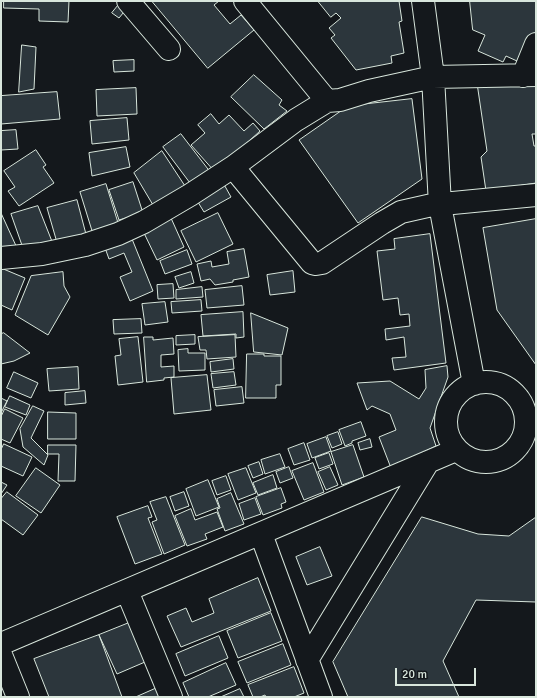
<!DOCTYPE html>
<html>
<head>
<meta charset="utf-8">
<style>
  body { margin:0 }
  #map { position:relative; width:537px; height:698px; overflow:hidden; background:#14181c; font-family:Signika,sans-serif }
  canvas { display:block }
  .frame { position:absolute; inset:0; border:2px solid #d8e6dc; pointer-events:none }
  .scale { position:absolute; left:395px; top:668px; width:81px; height:18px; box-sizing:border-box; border:2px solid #d8e6dc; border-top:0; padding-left:5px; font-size:12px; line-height:14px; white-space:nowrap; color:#d8e6dc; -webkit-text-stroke:3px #14181c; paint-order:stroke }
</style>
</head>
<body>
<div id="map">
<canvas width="537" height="698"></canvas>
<div class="frame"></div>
<div class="scale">20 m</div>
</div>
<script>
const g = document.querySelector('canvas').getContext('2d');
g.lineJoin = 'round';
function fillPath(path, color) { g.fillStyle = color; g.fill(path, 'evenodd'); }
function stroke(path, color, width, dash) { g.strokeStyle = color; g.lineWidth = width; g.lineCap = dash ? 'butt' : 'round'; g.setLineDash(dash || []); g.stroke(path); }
const building = new Path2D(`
  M4,1H69L68,22L39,21V9L4,8Z
  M152,1H219L214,5L230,24L241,15L254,30L208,68Z
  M318,1H399L402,21L399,22L404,53L391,56L392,63L356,70L331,38L335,35L329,28L341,18L336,13L331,17Z
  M470,1H536V31L524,57L520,55L517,61L506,56L503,62L478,51L485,35L473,30Z
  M121,2L128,7L119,18L112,13Z
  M22,45L36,47L34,89L19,92Z
  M134,60V71L114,72L113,61Z
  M254,75L282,100L279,105L287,111L264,129L231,97Z
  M521,77L522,87L536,85V134H532L534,146H536V183L486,191L481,157L487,151L477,83Z
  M136,88L137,114L97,116L96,90Z
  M57,92L60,119L1,124V96Z
  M412,99L422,179L358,223L299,140L348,106Z
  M211,114L219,124L229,115L244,131L253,123L260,131L215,172L191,145L205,133L198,125Z
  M127,118L129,140L92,144L90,121Z
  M16,130L18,149L1,150V131Z
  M181,134L211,173L193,187L163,147Z
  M126,147L130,167L92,176L89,153Z
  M36,150L46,165L43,167L54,183L19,206L8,191L15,187L4,171Z
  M162,151L185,186L153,205L134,173Z
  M221,179L231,197L204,212L193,194Z
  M133,182L143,213L119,220L109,190Z
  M106,184L119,226L93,234L80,192Z
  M77,200L87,238L58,246L47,208Z
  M38,206L55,249L24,251L11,214Z
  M1,213L17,248L1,252Z
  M218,213L233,244L196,262L181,231Z
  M171,218L184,247L157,260L143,231Z
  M536,219V365L497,310L483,228Z
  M130,234L153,291L130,301L120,277L132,272L124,253L109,259L104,245Z
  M430,234L446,363L394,370L392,358L406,357L404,337L386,340L385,329L410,326L409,314L400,315L398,298L383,300L377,251L395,249L394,239Z
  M244,249L249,277L233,280V282L215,285L210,279L201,281L197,264L211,261L212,267L229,264L227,252Z
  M187,250L192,264L165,274L160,261Z
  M1,268L25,278L12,310L1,305Z
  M293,271L295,292L270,295L267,275Z
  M63,272L64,286L70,297L48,335L15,315L31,276Z
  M191,272L194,283L179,288L175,277Z
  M173,284L174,298L158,299L157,285Z
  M242,286L244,305L207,308L205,290Z
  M202,287L203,297L176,299V290Z
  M201,300L202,311L172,313L171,302Z
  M165,302L168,322L145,325L142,304Z
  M243,312L244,337L236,338V334L203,336L201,315Z
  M251,313L288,328L282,355L254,352Z
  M141,319L142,333L114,334L113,320Z
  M4,333L30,353L14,361L1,364V334Z
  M195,335V344L176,345V336Z
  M235,335L236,357L207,359L206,350H200L198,337Z
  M138,337L143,382L118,385L115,356L121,355L119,339Z
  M144,337H153V340L173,338L174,354L161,355V367L174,366V377L164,378V380L147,382Z
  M188,349V353H205V370L179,371L178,350Z
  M247,354H264V356H281V385H276V398H246Z
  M233,359L234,369L211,372L210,362Z
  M447,366L448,377L430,428L436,446L391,468L379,437L396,430L390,414L372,406L367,410L357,383L390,381L419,399L426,388L425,370Z
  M78,367L79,389L49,391L47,369Z
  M14,372L38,383L31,398L7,388Z
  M234,372L236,385L213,388L211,374Z
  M207,375L211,410L174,414L171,378Z
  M242,387L244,403L216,406L214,390Z
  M85,391L86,403L65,405V393Z
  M10,396L30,405L26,415L5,407Z
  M1,398L7,401L1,413Z
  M33,406L44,411L31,438L48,455L44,465L23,447L20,429Z
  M5,409L23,418L10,443L1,439V417Z
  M48,412L76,413V439H48Z
  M361,422L366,436L352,441V443L345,446L339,430Z
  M338,432L342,444L332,448L327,436Z
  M326,437L331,451L312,458L307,444Z
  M370,439L372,447L360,450L358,443Z
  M304,443L310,460L294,465L288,449Z
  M4,444L32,457L23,476L1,466V450Z
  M48,445H76L75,481H58L59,454H48Z
  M353,445L364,477L342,485L331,452Z
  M329,453L333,464L319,469L315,458Z
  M280,454L285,467L265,474L261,460Z
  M259,462L263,474L253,478L248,466Z
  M313,463L324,492L304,500L292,471Z
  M289,467L293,478L280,483L276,472Z
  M330,467L338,485L326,490L318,472Z
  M36,468L60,485L41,513L16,496Z
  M246,468L256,493L238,500L228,474Z
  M273,475L277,488L258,495L253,483Z
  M226,476L231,490L217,495L212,481Z
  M208,480L219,507L196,516L186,489Z
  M1,482L7,485L1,494Z
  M281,488L286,502L281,504L282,508L263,515L256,497Z
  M7,492L38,515L23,535L1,519V499Z
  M184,492L189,506L175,511L170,497Z
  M231,493L244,524L225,531L217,509L220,508L217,499Z
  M166,497L185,545L164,554L152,522L157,520L150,502Z
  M255,498L261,514L244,520L239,504Z
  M148,506L152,517L148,518L162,554L135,564L117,517Z
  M191,509L195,520L217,512L223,527L205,534L207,539L187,546L175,516Z
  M422,517L478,534L509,536L536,517V602L476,600L443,661L459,697H348L333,662Z
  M320,547L332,576L307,585L296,557Z
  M258,578L271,611L181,647L167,616L186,608L192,622L214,613L209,599Z
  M271,613L282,641L238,658L227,631Z
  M129,623L145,662L117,674L99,635Z
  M99,635L122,697H49L34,659Z
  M219,636L228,658L185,676L176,654Z
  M283,644L291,665L247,683L238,662Z
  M226,663L236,685L208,697H189L183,683Z
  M294,667L304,693L294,697H266L265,695L260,697H253L248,685Z
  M157,688L160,697H136Z
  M240,689L244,697H221Z`);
const street = new Path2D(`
  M128,1L169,49
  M245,1L327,101
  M423,1L433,77L440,205L474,384
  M523,76L536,44
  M233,167L312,263L316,264L322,263L382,223L401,212L432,205L536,195
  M1,258L42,254L85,245L118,234L144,222L190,195L233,167L296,120L327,101L340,100L369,91L433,77L536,75
  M446 422a40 40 0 1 1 80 0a40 40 0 1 1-80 0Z
  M261,534L321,697
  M127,591L171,697
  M1,644L456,450
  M1,655L18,697
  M307,660L428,462`);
fillPath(building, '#2c363c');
stroke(building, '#d8e6dc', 1);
stroke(street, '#d8e6dc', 24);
stroke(street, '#14181c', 22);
</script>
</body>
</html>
